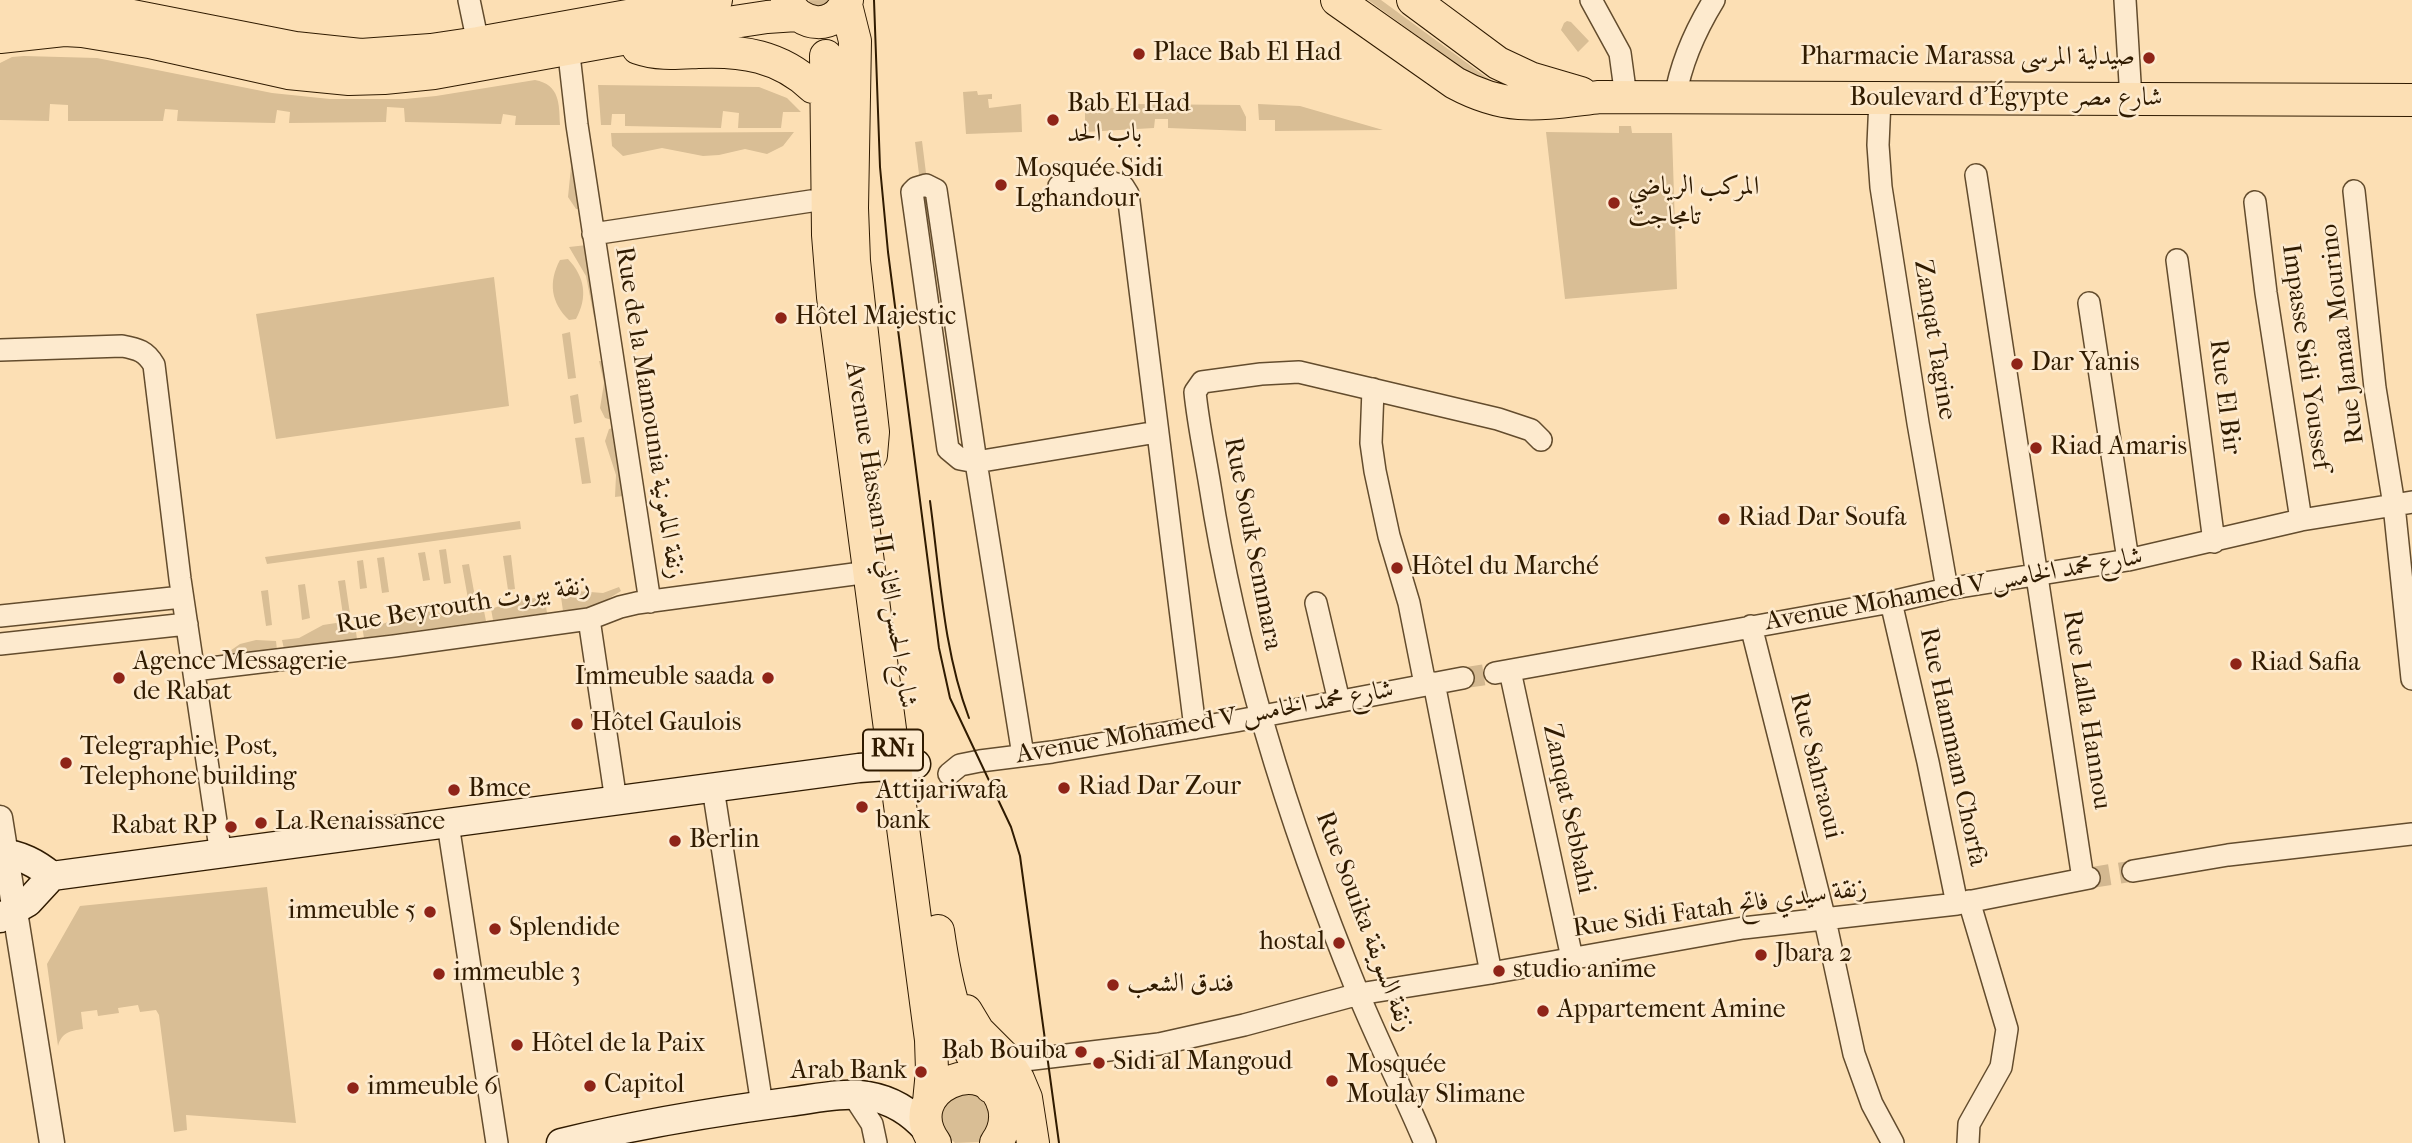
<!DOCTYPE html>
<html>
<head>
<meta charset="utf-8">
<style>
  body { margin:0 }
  canvas { display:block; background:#fcdfb4 }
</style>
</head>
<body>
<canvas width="2412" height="1143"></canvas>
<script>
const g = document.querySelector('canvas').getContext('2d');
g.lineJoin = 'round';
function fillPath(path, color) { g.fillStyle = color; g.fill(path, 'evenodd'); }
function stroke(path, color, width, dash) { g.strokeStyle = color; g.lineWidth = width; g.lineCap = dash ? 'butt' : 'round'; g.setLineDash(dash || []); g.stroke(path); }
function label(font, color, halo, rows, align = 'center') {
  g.font = font + ' "IM FELL French Canon",Amiri,serif'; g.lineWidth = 5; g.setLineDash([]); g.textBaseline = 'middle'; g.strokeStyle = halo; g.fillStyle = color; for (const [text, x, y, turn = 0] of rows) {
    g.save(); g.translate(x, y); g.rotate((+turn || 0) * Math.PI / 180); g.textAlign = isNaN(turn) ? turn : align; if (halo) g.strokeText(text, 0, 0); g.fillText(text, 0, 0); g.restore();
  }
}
const green = new Path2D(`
  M1368,0H1381L1497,85L1480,81Z
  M1567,21L1571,22L1589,41L1578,52L1561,30L1564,23Z
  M24,56L97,58L272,93L330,99H405L436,96L535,80C560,85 559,103 560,125H515L516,116L503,114L501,124L405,122L404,108L387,107L386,122L289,123L290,112L277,110L275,123L177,121L178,110L165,109L163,121H68V105L50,104L49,121L0,120V63L12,57Z
  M598,85L759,87L787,98L801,112H783L781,128H738L739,113L723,111L721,128L625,126V114H612L611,125H601Z
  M977,91L978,95L992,94V99H988L989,108L1021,104L1022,132L966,134L963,92Z
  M1129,104L1240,105L1246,117V131L1168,128V119H1155L1154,128L1085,132V108H1129Z
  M1258,104L1300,106L1383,130L1275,131V120H1259Z
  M568,125L581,209H576L568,197L571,167Z
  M1619,126H1631L1632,133H1672L1677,289L1565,299L1546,132L1619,133Z
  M794,132L783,146L767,154L745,149L719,155L703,156L662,148L623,156L612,146L611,133Z
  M922,141L927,181L920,182L915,142Z
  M587,245L597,317H594L586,276L569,247Z
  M568,259C585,277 588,297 576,319L569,320C551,303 548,282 560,260Z
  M494,277L509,406L276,439L256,314Z
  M570,332L576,378L568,379L562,334Z
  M599,361H603L612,420L605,418L600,408L604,383Z
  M578,394L582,422L574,424L570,396Z
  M613,428L623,496L615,497L616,475L605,441L609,429Z
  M584,437L591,483L582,484L575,438Z
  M520,521L521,529L267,564L265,557Z
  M446,549L451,583L444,584L439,550Z
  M425,552L430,580L423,581L418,553Z
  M511,555L515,589L508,590L503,556Z
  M384,557L389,592L382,593L377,558Z
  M363,560L367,588L360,589L357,561Z
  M469,564L475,597L468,599L462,565Z
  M345,580L350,614L343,615L338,581Z
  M305,584L310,618L302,620L298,585Z
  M619,587L621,591L593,608L563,611L561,597L577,591L603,593Z
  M268,590L272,625L266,626L261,591Z
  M537,598L545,600L547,613L493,620L491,609L520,599Z
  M423,611L460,615L484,611L486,621L364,638L362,626C385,628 401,614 423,611Z
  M336,623L355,625L357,639L284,649L282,640L299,638L323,625Z
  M256,640L276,641L277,650L240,656L227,653L240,644Z
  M267,887L296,1123L186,1115L187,1130L174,1132L159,1015L156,1010L140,1012L138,1005L118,1008L119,1013L98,1016L97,1010L81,1012L83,1029C70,1031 62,1032 58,1046L47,964L80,906Z
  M971,1087L996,1111L981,1142L955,1143L941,1130L940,1104Z`);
const minorTunnel = new Path2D(`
  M1463,678L1495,673
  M2089,878L2133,871`);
const primaryTunnel = new Path2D(`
  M825,0L826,56`);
const minor = new Path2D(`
  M469,0L478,43
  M1591,0L1620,53L1626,97
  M2125,0L2131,99
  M567,37L577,125L650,602
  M1675,98C1681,62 1695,31 1714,0
  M1880,99L1878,145L1881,187L1918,423L1947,589
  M1976,175L2083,879
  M926,185L936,190L976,462L960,459L948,449L912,192L916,188Z
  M1059,186L1113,183L1123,186L1128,194L1195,728
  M2354,191L2375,388L2394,505L2412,679
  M2255,202L2266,293L2301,520
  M593,234L811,201
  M2177,260L2214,542
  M2089,303L2128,560
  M0,350L122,346C138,349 146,351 154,365L180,579L221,855
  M1373,389L1371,443L1375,471L1389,536L1409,603L1425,684
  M1891,602L1928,762L1957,904
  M1316,603L1339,701
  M0,616L182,597
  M589,619L616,801
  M1751,626L1825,920L1854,1054L1872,1104L1893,1143
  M0,644L187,624
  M194,670L394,646L589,619L620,607L637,603L869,572
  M1510,671L1572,958
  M1495,673L1891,602L1947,589L2128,560L2301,520L2412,502
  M1434,683L1491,973
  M1023,755L976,462L1157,432
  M949,774L960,765L980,761L1052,752L1236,721L1463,678
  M713,788L762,1105
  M448,824L497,1143
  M2133,871L2228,855L2412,834
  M1008,1062L1159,1044L1244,1025L1359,994L1491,973L1743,928L1957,904L2089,878
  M853,1095L872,1124L876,1143
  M1425,1143C1404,1093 1379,1044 1358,993C1291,830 1237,660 1210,486C1205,455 1198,423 1195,392L1202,382L1261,374L1299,372L1498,419L1531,430L1541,440
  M1968,1143L1969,1124L2001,1067L2007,1029L1969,901`);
const tertiary = new Path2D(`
  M0,818L52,1143`);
const secondary = new Path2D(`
  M0,853C21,855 36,863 52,876
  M0,918L28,902L52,876L859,768L916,764
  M561,1143C635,1125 712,1112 788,1102C814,1099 842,1092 868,1096C892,1100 911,1112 927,1130`);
const primary = new Path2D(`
  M787,0C799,28 836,31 847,0
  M1337,0L1455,83C1509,112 1541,104 1599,97L2412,100
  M1413,0L1498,63L1530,78L1581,93
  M846,5L855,41L852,208L854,261L873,432L871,455
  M0,11L41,7L97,9L295,48L361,55L431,50L478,43L716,0
  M0,37L64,30L82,31L149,42L288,73L349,79L384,78L434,73L622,39L767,17L797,15
  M638,48C658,55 677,53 698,52C742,50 780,56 813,87
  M826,56L828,235L833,297L931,1040L932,1071L929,1102
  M938,931C946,987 958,1040 991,1087
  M966,1011L978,1031L1004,1057L1018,1079L1026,1098L1033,1143
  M935,1143C896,1089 989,1048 1004,1107C1007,1120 1004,1132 996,1143`);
const tram = new Path2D(`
  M874,0L880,167L888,252L939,648L950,698L1011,827L1020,856L1059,1143
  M930,501C940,574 943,649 969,718`);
const markers = [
  [1139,54,7,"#8f2418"],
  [2149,58,7,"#8f2418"],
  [1053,120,7,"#8f2418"],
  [1001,185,7,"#8f2418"],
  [1614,203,7,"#8f2418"],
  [781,318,7,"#8f2418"],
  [2017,364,7,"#8f2418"],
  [2036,448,7,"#8f2418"],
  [1724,519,7,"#8f2418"],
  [1397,568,7,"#8f2418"],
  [2236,664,7,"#8f2418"],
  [119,678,7,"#8f2418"],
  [768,678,7,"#8f2418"],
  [577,724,7,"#8f2418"],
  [66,763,7,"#8f2418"],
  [1064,788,7,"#8f2418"],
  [454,790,7,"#8f2418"],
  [862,807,7,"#8f2418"],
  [261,823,7,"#8f2418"],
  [231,827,7,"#8f2418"],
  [675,841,7,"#8f2418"],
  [430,912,7,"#8f2418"],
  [495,929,7,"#8f2418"],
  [1339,943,7,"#8f2418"],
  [1761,955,7,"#8f2418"],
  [1499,971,7,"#8f2418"],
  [439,974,7,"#8f2418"],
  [1113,985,7,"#8f2418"],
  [1543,1011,7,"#8f2418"],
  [517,1045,7,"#8f2418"],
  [1081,1052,7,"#8f2418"],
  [1099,1063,7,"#8f2418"],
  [921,1072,7,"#8f2418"],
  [1332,1081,7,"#8f2418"],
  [590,1086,7,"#8f2418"],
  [353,1088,7,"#8f2418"]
];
const shields = [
  [893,750,60]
];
const shieldNames = [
  ["RN1",893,750]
];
const poiNames = [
  ["Place Bab El Had",1153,54],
  ["Pharmacie Marassa صيدلية المرسى",2135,58,"right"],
  ["Bab El Had",1067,105],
  ["باب الحد",1067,135],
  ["Mosquée Sidi",1015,170],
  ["Lghandour",1015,200],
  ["المركب الرياضي",1628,188],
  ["تامجاجت",1628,218],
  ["Hôtel Majestic",795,318],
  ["Dar Yanis",2031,364],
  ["Riad Amaris",2050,448],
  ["Riad Dar Soufa",1738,519],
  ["Hôtel du Marché",1411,568],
  ["Agence Messagerie",133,663],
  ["de Rabat",133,693],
  ["Riad Safia",2250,664],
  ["Immeuble saada",754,678,"right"],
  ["Hôtel Gaulois",591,724],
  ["Telegraphie, Post,",80,748],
  ["Telephone building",80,778],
  ["Riad Dar Zour",1078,788],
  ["Bmce",468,790],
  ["Attijariwafa",876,792],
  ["bank",876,822],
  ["La Renaissance",275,823],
  ["Rabat RP",217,827,"right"],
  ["Berlin",689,841],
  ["immeuble 5",416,912,"right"],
  ["Splendide",509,929],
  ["hostal",1325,943,"right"],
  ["Jbara 2",1775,955],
  ["studio anime",1513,971],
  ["immeuble 3",453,974],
  ["فندق الشعب",1127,985],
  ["Appartement Amine",1557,1011],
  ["Hôtel de la Paix",531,1045],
  ["Bab Bouiba",1067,1052,"right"],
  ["Sidi al Mangoud",1113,1063],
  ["Mosquée",1346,1066],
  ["Moulay Slimane",1346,1096],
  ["Arab Bank",907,1072,"right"],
  ["Capitol",604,1086],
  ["immeuble 6",367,1088]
];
const streetNames = [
  ["Boulevard d'Égypte شارع مصر",2006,99],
  ["Rue Jamaa Mourino",2343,334,-97],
  ["Zanqat Tagine",1934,340,81],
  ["Impasse Sidi Youssef",2305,357,82],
  ["Rue El Bir",2224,397,83],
  ["Rue de la Mamounia زنقة المامونية",649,413,81],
  ["Avenue Hassan II شارع الحسن الثاني",880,535,81],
  ["Rue Souk Semmara",1252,544,79],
  ["Avenue Mohamed V شارع محمد الخامس",1954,590,-10],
  ["Rue Beyrouth زنقة بيروت",463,606,-9],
  ["Rue Lalla Hannou",2086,710,81],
  ["Avenue Mohamed V شارع محمد الخامس",1205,723,-10],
  ["Rue Hammam Chorfa",1952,747,78],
  ["Rue Sahraoui",1815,766,76],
  ["Zanqat Sebbahi",1568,809,78],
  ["Rue Sidi Fatah زنقة سيدي فاتح",1720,909,-8],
  ["Rue Souika زنقة السويقة",1364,922,69]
];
fillPath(green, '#d9be95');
stroke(minorTunnel, '#d3b890', 21, [21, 10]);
stroke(primaryTunnel, '#d3b890', 32, [32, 16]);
stroke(minor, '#634c2d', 24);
stroke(tertiary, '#634c2d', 27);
stroke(secondary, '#301b00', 31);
stroke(primary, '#301b00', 34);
stroke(minor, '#fdeace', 21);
stroke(tertiary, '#fdeace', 24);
stroke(secondary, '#fdeace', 28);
stroke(primary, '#fcdfb4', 32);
stroke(tram, '#301b00', 2);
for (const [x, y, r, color] of markers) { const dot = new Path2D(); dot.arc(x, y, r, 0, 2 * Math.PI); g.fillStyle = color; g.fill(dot); stroke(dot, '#fdeace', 2.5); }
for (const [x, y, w] of shields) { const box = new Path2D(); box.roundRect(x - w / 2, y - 20.5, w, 41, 5); g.fillStyle = '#fdeace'; g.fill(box); stroke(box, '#301b00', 2); }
label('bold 24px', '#301b00', null, shieldNames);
label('26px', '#301b00', '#fdeace', poiNames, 'left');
label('26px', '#301b00', '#fdeace', streetNames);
</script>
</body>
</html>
